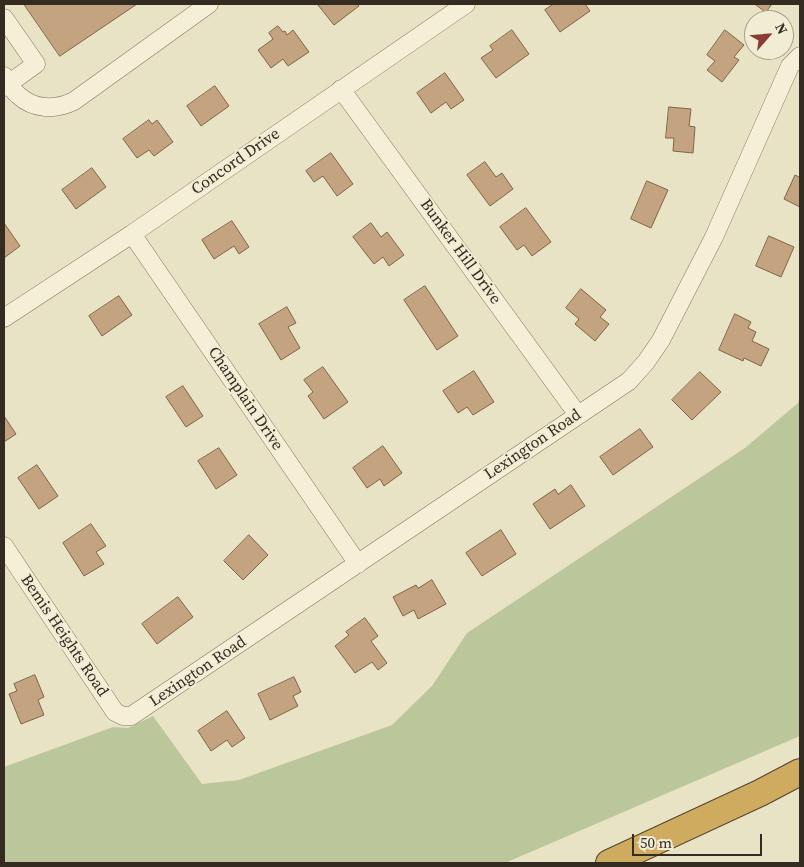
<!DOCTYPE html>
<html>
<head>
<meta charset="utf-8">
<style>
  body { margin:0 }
  #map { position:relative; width:804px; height:867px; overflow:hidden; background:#e9e3c6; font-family:"Source Serif 4",serif }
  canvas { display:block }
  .frame { position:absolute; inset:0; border:5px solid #342c20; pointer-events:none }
  .north { position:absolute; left:744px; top:10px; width:50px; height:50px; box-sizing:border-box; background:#f1ecd4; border:1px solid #a59f8c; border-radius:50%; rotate:63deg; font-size:14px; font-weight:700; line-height:20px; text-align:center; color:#342c20 }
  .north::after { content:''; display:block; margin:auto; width:18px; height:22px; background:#8a3d34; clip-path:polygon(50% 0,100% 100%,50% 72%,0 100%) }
  .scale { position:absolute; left:632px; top:834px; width:130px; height:22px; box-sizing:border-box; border:2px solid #342c20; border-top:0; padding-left:6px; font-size:15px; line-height:18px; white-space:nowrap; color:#342c20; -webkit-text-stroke:4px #f1ecd4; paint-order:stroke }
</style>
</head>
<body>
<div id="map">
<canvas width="804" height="867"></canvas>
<div class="frame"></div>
<div class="north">N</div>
<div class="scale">50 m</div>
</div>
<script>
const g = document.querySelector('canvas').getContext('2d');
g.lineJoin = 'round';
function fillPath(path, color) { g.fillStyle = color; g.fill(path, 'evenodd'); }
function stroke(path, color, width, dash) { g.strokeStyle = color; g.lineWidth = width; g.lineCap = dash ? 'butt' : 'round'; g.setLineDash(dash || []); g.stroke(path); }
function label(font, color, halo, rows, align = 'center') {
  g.font = font + ' "Source Serif 4",serif'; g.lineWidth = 4; g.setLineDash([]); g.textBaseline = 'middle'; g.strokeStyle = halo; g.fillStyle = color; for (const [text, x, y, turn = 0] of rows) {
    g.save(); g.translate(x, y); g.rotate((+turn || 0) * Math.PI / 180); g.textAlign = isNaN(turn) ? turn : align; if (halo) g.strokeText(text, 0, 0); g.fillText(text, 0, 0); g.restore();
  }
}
const green = new Path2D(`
  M800,396V736L505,863H4V767L113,727L128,728L153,716L202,784L239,780L392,725L432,686L467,633L745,448L798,403Z`);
const building = new Path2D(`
  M24,4H137L60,56Z
  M320,4H357L359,6L334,25L318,5Z
  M554,4H585L590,11L560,32L545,10Z
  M755,4H772L766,12Z
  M278,26L283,32L285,31L287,35L293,30L309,52L288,66L283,59L271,68L258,50L273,39L269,33Z
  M512,30L529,54L496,78L481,58L493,50L490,46Z
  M725,30L744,45L734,57L739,60L722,82L707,70L715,61L707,55Z
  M445,73L464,100L451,109L446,102L431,113L417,93Z
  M215,86L229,106L201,126L187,106Z
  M669,107L691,109L689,126L695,127L693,153L673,151L674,138H666Z
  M149,120L152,124L157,120L173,142L154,156L149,150L137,158L123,139Z
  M331,153L353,184L337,196L323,176L314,182L306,171Z
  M485,162L496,177L502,173L513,189L490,206L467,175Z
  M92,168L106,187L76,209L62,190Z
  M800,174V207L784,199L795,175L799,177Z
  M647,181L668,190L651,228L631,219Z
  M526,208L551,242L532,256L524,245L517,250L500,227Z
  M232,221L249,247L239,254L234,246L214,259L202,240Z
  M4,223L20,246L4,258Z
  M371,223L381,237L387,232L404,255L389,266L383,257L374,264L353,237Z
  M769,236L794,247L781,277L756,266Z
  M425,286L458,336L437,350L404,300Z
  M581,289L606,310L600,317L609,324L595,341L575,324L579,319L566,308Z
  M119,296L132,315L102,336L89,316Z
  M287,307L296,323L288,327L300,348L281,360L259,324Z
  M735,314L751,322L748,328L756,332L752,341L769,349L761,366L744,358L743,361L719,350Z
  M323,367L348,402L324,419L308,396L313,392L304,380Z
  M474,371L494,402L473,415L467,407L458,413L443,391Z
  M700,372L721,392L692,420L672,400Z
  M183,386L203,416L186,427L166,397Z
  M4,416L16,434L4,442Z
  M640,429L653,447L613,475L600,457Z
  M383,446L402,473L384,486L380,479L367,488L353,468Z
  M219,448L237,475L216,489L198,461Z
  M37,465L58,496L39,509L18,478Z
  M571,485L585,506L550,529L533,504L555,489L558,494Z
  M91,524L106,546L96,552L104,564L84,576L63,543Z
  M501,530L516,554L482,576L466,553Z
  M249,535L268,555L243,580L224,561Z
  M432,580L446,604L418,619L414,610L403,616L393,597L416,585L418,588Z
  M178,597L193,617L157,644L142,624Z
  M365,618L378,636L371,641L387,663L378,670L372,662L355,673L335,646L349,635L346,632Z
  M35,675L44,697L38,700L44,715L21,724L9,694L17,691L14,684Z
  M294,677L301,692L293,696L298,706L270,720L258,694Z
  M227,711L245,738L232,747L227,740L211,751L198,731Z`);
const minor = new Path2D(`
  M4,18L36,64L4,87
  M4,76C8,83 12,90 18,95C34,110 56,110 74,101L209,4
  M341,89L578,415
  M132,234L358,564
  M4,318L132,234L466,4
  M4,546L115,712L123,716H131L629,381L646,362L661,340L714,237L790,66L800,56`);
const highway = new Path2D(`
  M609,863L760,793L800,772`);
const streetNames = [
  ["Concord Drive",236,162,-35],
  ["Bunker Hill Drive",460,252,54],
  ["Champlain Drive",245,399,56],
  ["Lexington Road",533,445,-34],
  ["Bemis Heights Road",64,636,56],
  ["Lexington Road",198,672,-34]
];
fillPath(green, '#bcc69b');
fillPath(building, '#c3a380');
stroke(building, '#7f6346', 1);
stroke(minor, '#82755d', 19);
stroke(highway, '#504331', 28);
stroke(minor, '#f5efd8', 18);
stroke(highway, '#cfab60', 26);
label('16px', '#342c20', '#f1ecd4', streetNames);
</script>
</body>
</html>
